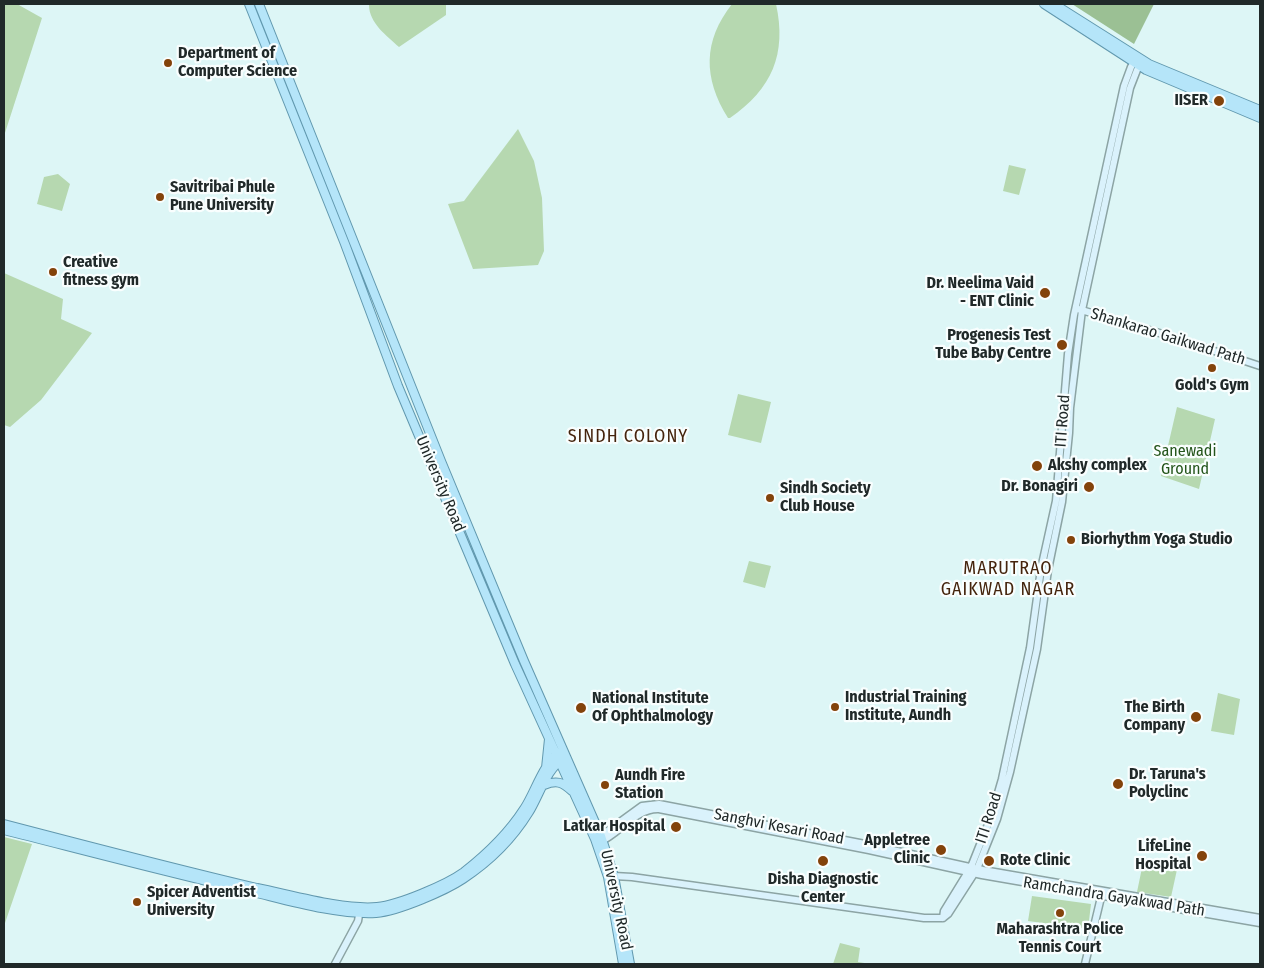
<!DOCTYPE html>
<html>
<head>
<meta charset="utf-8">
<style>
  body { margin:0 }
  #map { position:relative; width:1264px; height:968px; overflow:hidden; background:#ddf6f6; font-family:"Fira Sans Condensed",sans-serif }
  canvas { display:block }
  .frame { position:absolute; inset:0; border:5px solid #202929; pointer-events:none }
</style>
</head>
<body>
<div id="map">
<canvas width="1264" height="968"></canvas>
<div class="frame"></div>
</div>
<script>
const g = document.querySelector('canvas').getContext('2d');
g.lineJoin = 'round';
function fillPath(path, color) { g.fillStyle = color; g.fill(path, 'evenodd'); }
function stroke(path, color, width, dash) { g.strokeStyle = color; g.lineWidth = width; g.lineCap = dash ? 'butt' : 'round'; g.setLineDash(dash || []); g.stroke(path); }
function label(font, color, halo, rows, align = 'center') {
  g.font = font + ' "Fira Sans Condensed",sans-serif'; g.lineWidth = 4.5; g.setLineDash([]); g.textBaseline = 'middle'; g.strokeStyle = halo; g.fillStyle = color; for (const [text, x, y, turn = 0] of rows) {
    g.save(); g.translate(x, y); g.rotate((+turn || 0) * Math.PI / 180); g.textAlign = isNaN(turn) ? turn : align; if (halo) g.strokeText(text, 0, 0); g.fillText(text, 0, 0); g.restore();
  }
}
const green = new Path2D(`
  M4,4H17L42,18L4,136Z
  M372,4H446V15L399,47C387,36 369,23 369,5Z
  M732,4H776C787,54 772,89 730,118H728C703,78 703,41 732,4Z
  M518,129L534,161L542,198L544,251L538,265L473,269L448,204L464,201Z
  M1009,165L1026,169L1019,195L1003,191Z
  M58,174L70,184L62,211L37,204L44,177Z
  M4,273L63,299L61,319L92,333L41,400L10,427L4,425Z
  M738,394L771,402L761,443L728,435Z
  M1177,407L1215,419L1199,489L1161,476Z
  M749,561L771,566L765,588L743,582Z
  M1218,693L1240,699L1234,735L1211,731Z
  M4,837L32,844L4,926Z
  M1144,858L1178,865L1171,897L1137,892Z
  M1032,896L1091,904L1088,929L1028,921Z
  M840,943L860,948L858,962L871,964H833Z`);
const forest = new Path2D(`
  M1072,4H1154L1134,44Z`);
const secondary = new Path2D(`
  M1078,309L1166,335L1260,366
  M598,838L642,806L659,804L870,845L983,870L1260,918
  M600,842C620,833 636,808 659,809L869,850L982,875L1260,923
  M614,876L632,877L924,918H943
  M943,918L948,914L977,869L997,819L1010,772L1037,649L1048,570L1062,502L1069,433L1070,408L1082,310L1130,88L1137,70L1141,63
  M943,918L944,911L971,867L991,817L1002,779L1030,648L1041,569L1056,501L1068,354L1074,315L1124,86L1131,67L1136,59
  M335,964L358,921L360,909
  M1085,964L1102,893`);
const primary = new Path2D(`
  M249,4L345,244L398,386L515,664L595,839L608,877L623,964
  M259,4L441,461L524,661L601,836L614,876L630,964
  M1044,4L1146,70L1260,118
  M1054,4L1149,64L1260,110
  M546,768L549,739
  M544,785C557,780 562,782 572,791
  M4,824C88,846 172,868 257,888C292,895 343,910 377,907C398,905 446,885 464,872C487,854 508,834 524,809C535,793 543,763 560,752
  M4,830C87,851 170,873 253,892C290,901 338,915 376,913C398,911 445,891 463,879C489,862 513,838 529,812C539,796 547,768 564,758`);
const markers = [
  [168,63,5,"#83430b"],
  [1219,101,6,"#83430b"],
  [160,197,5,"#83430b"],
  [53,272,5,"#83430b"],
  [1045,293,6,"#83430b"],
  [1062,345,6,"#83430b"],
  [1212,368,5,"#83430b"],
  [1037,466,6,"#83430b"],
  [1089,487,6,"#83430b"],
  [770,498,5,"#83430b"],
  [1071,540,5,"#83430b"],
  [835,707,5,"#83430b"],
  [581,708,6,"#83430b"],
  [1196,717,6,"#83430b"],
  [1118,784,6,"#83430b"],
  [605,785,5,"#83430b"],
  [676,827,6,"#83430b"],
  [941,850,6,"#83430b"],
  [1202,856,6,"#83430b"],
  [823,861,6,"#83430b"],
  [989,861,6,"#83430b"],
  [137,902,5,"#83430b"],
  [1060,913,5,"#83430b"]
];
const poiNames = [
  ["Department of",178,54],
  ["Computer Science",178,72],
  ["IISER",1208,101,"right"],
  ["Savitribai Phule",170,188],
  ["Pune University",170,206],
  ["Creative",63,263],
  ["fitness gym",63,281],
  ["Dr. Neelima Vaid",1034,284,"right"],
  ["- ENT Clinic",1034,302,"right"],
  ["Progenesis Test",1051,336,"right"],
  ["Tube Baby Centre",1051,354,"right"],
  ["Gold's Gym",1212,386,"center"],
  ["Akshy complex",1048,466],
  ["Dr. Bonagiri",1078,487,"right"],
  ["Sindh Society",780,489],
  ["Club House",780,507],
  ["Biorhythm Yoga Studio",1081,540],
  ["Industrial Training",845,698],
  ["Institute, Aundh",845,716],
  ["National Institute",592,699],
  ["Of Ophthalmology",592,717],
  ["The Birth",1185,708,"right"],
  ["Company",1185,726,"right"],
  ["Dr. Taruna's",1129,775],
  ["Polyclinc",1129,793],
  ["Aundh Fire",615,776],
  ["Station",615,794],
  ["Latkar Hospital",665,827,"right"],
  ["Appletree",930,841,"right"],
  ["Clinic",930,859,"right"],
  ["LifeLine",1191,847,"right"],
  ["Hospital",1191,865,"right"],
  ["Rote Clinic",1000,861],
  ["Disha Diagnostic",823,880,"center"],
  ["Center",823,898,"center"],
  ["Spicer Adventist",147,893],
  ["University",147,911],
  ["Maharashtra Police",1060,930,"center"],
  ["Tennis Court",1060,948,"center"]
];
const streetNames = [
  ["Shankarao Gaikwad Path",1168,337,17],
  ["ITI Road",1063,421,-86],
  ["University Road",440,484,67],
  ["ITI Road",989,818,-72],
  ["Sanghvi Kesari Road",779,827,11],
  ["Ramchandra Gayakwad Path",1114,897,9],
  ["University Road",616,900,78]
];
const parkNames = [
  ["Sanewadi",1185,452],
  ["Ground",1185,470]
];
const neighbourhoodNames = [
  ["SINDH COLONY",628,437],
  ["MARUTRAO",1008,569],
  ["GAIKWAD NAGAR",1008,590]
];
fillPath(green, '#b6d8b0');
fillPath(forest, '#9bc094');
stroke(secondary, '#8ca4a4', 9);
stroke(primary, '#6198ae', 10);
stroke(secondary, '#daf2fc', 6);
stroke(primary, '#b5e5f9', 8);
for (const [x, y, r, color] of markers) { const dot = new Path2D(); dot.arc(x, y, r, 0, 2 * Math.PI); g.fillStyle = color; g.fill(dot); stroke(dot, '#f9fefe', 2); }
label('bold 16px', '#202929', '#f9fefe', poiNames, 'left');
label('16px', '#202929', '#f9fefe', streetNames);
label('16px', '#24551b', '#f9fefe', parkNames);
g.letterSpacing = '1px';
label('18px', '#44240d', '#f9fefe', neighbourhoodNames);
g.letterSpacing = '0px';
</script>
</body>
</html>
